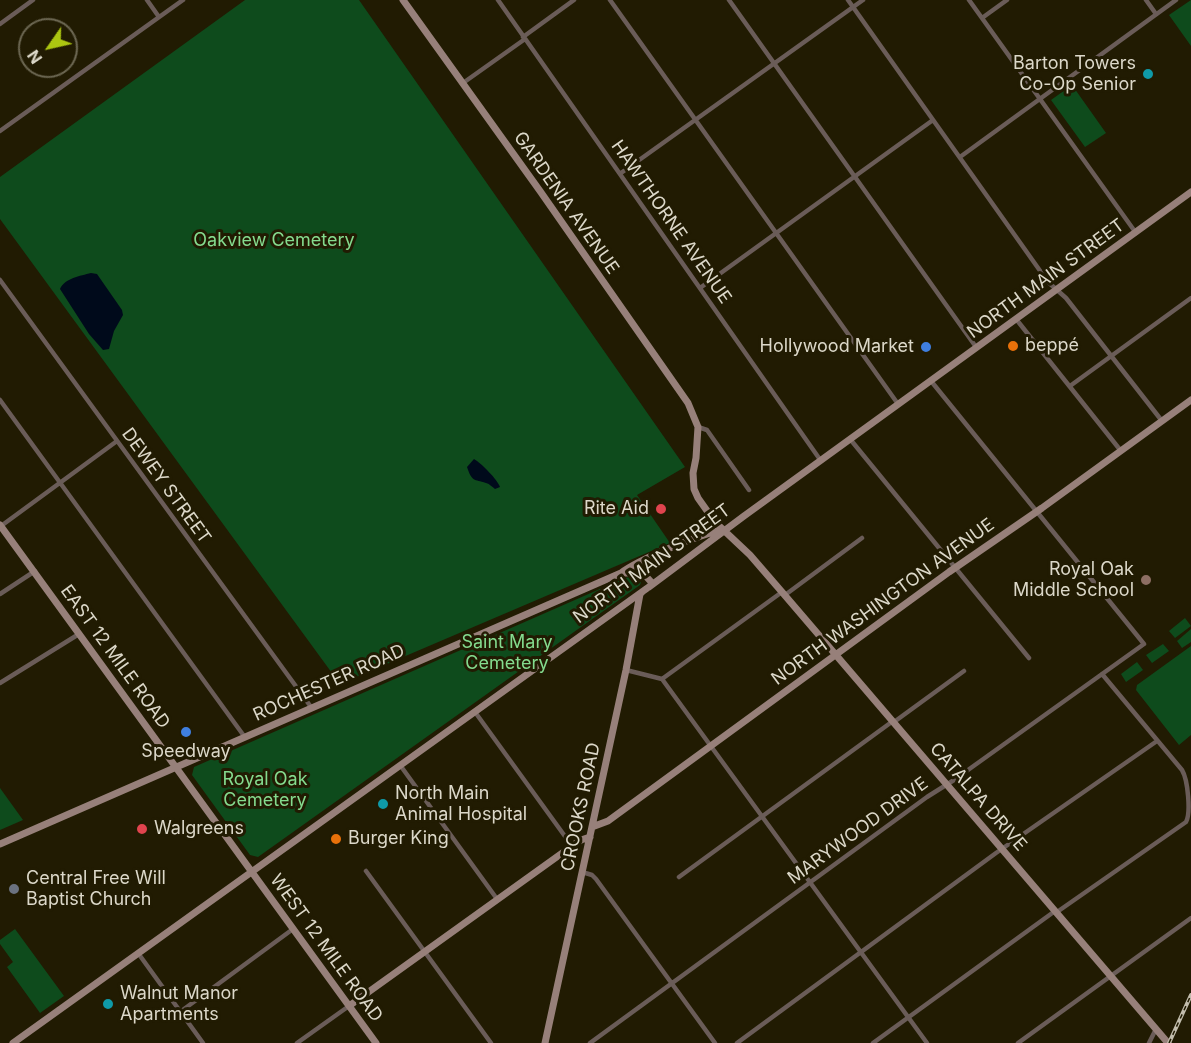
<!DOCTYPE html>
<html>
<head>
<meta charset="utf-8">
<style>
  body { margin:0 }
  #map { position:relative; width:1191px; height:1043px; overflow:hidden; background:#211b02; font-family:Inter,sans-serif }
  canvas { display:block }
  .north { position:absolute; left:18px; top:18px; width:60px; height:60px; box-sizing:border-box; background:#211b02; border:2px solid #6c6752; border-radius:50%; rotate:236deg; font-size:16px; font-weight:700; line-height:24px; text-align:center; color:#dcd8c9 }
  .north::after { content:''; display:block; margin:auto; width:21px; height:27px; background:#acc611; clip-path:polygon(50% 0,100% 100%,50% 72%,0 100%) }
</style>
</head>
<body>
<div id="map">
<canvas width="1191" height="1043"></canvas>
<div class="north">N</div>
</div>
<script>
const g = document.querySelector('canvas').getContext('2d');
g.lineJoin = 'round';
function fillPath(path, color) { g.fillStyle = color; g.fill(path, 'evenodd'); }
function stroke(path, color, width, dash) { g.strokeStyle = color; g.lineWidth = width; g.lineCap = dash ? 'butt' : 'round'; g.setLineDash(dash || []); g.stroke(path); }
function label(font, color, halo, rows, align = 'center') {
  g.font = font + ' Inter,sans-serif'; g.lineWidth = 6; g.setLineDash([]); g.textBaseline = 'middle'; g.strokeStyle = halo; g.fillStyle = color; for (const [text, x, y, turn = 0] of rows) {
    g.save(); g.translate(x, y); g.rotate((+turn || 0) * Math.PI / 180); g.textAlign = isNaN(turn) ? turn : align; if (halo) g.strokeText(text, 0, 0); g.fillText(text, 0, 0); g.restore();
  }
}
const green = new Path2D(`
  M245,0H359L685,467L637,495L670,543L340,684L0,219V177Z
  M1191,0V46L1169,15Z
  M1072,85L1106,133L1085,147L1051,100Z
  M638,575L641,582L640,585L258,857L250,855L192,775L194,767L625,578Z
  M1185,618L1191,626L1175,638L1169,631Z
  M1191,629V642L1182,648L1177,641Z
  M1163,644L1169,651L1152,663L1146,655Z
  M1191,646V735L1179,745L1136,690L1137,685Z
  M1137,662L1143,670L1126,682L1121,674Z
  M0,788L23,820L0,830Z
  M15,929L64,996L40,1013L7,967L13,962L0,944V940Z`);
const water = new Path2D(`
  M91,273L97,274L122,310L123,315L114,331L109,349L103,350L89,334L60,289C65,278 80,276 91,273Z
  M474,459C481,463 498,480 500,487L495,489C492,487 490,484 486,483C474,479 472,482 467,467Z`);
const street = new Path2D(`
  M147,0L159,17
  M498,0L821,461
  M610,0L898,404
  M729,0L976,347
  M848,0L1048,282L1066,298L1162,421
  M969,0L1136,233
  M1146,0L1156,14
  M982,18L1007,0
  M0,24L33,0
  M523,37L574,0
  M463,83L525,39
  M0,131L183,0
  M960,157L1176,0
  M621,173L863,0
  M0,280L311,707
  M700,288L933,120
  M1016,319L1121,451
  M1070,386L1191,298
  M0,400L244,736
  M698,427L707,430L749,490
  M850,439L1029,658
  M1,526L117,441
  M0,594L35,571
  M785,595L862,538
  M626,670L662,679L927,1043
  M662,679L782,592
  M0,683L79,634
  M475,712L572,846
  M894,722L964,671
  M400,765L497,899
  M366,871L491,1043
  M582,872L592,875L596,879L715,1043
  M679,877L893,721
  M1057,912L1186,822C1191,813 1188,780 1182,770L1102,674
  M138,953L203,1043
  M180,1012L293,929
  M297,1043L349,1006
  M590,1043L927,797L954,780L1144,644L931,381
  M737,1043L996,853L1157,741
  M873,1043L1055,911
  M1018,1043L1191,918
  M1149,1043L1156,1029`);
const secondary = new Path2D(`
  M403,0L540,191L688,403L698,427L696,458L693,473L694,489L698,498L715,522L750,555L782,592L1168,1043
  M0,525L376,1043
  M621,573C638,560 702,533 723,530
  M649,587L744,516L1191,192
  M592,827L608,821L949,572L1042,508L1191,400
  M0,844L621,573H643L653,584L649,587
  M349,1006L572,846L581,840L590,837
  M13,1043L653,584
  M545,1043L626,670L640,594L642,592`);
const rail = new Path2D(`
  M1169,1043L1191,995`);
const markers = [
  [1148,74,6,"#0f9aa8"],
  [1013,346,6,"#e8710a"],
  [926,347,6,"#3f7fe0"],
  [661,509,6,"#e0444e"],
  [1146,580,6,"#8d6e63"],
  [186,732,6,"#3f7fe0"],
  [383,804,6,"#0f9aa8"],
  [142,829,6,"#e0444e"],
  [336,839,6,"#e8710a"],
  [14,889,6,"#6b7280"],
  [108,1004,6,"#0f9aa8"]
];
const poiNames = [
  ["Barton Towers",1136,64,"right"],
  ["Co-Op Senior",1136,85,"right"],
  ["beppé",1025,346],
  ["Hollywood Market",914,347,"right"],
  ["Rite Aid",649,509,"right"],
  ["Royal Oak",1134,570,"right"],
  ["Middle School",1134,591,"right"],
  ["Speedway",186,752,"center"],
  ["North Main",395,794],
  ["Animal Hospital",395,815],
  ["Walgreens",154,829],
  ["Burger King",348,839],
  ["Central Free Will",26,879],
  ["Baptist Church",26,900],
  ["Walnut Manor",120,994],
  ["Apartments",120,1015]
];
const streetNames = [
  ["GARDENIA AVENUE",566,203,55],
  ["HAWTHORNE AVENUE",671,222,55],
  ["NORTH MAIN STREET",1046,279,-36],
  ["DEWEY STREET",166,486,54],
  ["NORTH MAIN STREET",652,564,-36],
  ["NORTH WASHINGTON AVENUE",883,602,-36],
  ["EAST 12 MILE ROAD",115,657,54],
  ["ROCHESTER ROAD",329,683,-24],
  ["CATALPA DRIVE",978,797,49],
  ["CROOKS ROAD",581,807,-78],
  ["MARYWOOD DRIVE",858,831,-36],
  ["WEST 12 MILE ROAD",326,948,54]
];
const parkNames = [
  ["Oakview Cemetery",274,241],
  ["Saint Mary",507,643],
  ["Cemetery",507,664],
  ["Royal Oak",265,780],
  ["Cemetery",265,801]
];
fillPath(green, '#0e4b1c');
fillPath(water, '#000a1b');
stroke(street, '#6a5c58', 4.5);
stroke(secondary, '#97807a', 7);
stroke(rail, '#c1bcac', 4);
stroke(rail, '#211b02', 1.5, [4.5]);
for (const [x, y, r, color] of markers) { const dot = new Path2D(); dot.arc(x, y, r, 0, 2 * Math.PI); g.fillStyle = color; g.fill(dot); stroke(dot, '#211b02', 2); }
label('18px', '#dcd8c9', '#211b02', poiNames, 'left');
label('18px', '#dcd8c9', '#211b02', streetNames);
label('18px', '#84db8e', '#211b02', parkNames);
</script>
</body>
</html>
